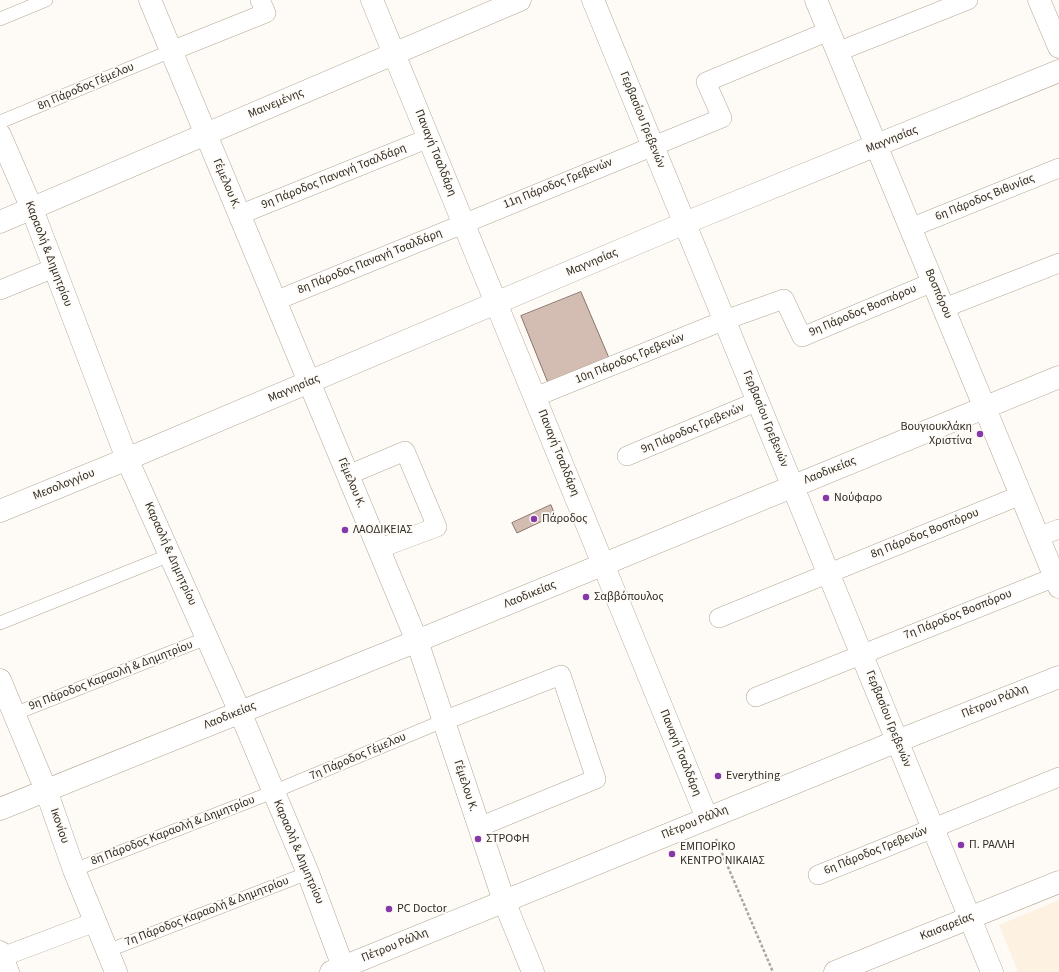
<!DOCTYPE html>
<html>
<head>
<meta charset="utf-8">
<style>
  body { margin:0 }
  canvas { display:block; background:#fefbf7 }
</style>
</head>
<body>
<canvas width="1059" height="972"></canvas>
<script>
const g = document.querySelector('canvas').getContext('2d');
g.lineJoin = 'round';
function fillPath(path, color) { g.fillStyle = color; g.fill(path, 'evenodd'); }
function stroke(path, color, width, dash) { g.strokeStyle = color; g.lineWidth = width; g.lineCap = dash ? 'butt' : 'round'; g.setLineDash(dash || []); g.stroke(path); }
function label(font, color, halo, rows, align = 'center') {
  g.font = font + ' "Source Sans 3",sans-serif'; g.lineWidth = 3.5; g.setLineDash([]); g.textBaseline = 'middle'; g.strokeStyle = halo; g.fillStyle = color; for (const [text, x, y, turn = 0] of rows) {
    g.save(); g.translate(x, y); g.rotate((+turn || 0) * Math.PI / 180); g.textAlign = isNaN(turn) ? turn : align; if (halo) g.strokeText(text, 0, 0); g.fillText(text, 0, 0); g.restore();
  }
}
const built = new Path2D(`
  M1059,900V972H1018L999,925Z`);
const building = new Path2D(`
  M581,292L609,358L548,383L521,316Z
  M551,505L555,515L517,533L512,523Z`);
const path = new Path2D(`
  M716,839L773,972`);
const service = new Path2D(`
  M0,19L46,0
  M0,122L171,51
  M0,623L170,555
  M14,714L207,638
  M74,870L273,792L443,721
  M107,951L308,873`);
const pedestrian = new Path2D(`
  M171,51L266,13L260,0
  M837,52L968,0
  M239,215L429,138
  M910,228L1059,168
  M0,290L54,268
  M275,301L722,118L706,82L829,31
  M944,308L1059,263
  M535,397L725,320L784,299L802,337L933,282
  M627,456L758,401
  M348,475L405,451L437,527L378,549
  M1038,537L1059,529
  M719,618L1021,495
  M756,697L1055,577
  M443,721L561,675L596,779L479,827
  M818,875L1059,777
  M2,957L95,922`);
const minor = new Path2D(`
  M372,0L707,818
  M816,0L1059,587
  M1039,0L1059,47
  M0,135L32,209L127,459L240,712L308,873L345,972
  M0,222L520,0
  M0,511L127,459L685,223L1059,71
  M0,680L46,790L74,870L116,972
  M0,952L8,972
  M835,972L1059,882`);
const secondary = new Path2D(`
  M150,0L417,641L504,901L533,972
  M593,0L992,972`);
const primary = new Path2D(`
  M0,809L417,641L1059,377
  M331,972L890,744L1059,677`);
const markers = [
  [980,434,4,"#8638a8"],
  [826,498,4,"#8638a8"],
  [534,519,4,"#8638a8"],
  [345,530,4,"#8638a8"],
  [586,597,4,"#8638a8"],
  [718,776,4,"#8638a8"],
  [478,839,4,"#8638a8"],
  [961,845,4,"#8638a8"],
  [672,854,4,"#8638a8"],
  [389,909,4,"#8638a8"]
];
const streetNames = [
  ["8η Πάροδος Γέμελου",86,87,-23],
  ["Μαινεμένης",276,104,-23],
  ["Γερβασίου Γρεβενών",642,120,68],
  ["Μαγνησίας",892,140,-22],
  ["Παναγή Τσαλδάρη",435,153,68],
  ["9η Πάροδος Παναγή Τσαλδάρη",334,177,-22],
  ["Γέμελου Κ.",226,184,67],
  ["11η Πάροδος Γρεβενών",558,184,-22],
  ["6η Πάροδος Βιθυνίας",985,198,-22],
  ["Καραολή & Δημητρίου",48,254,69],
  ["8η Πάροδος Παναγή Τσαλδάρη",370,262,-22],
  ["Μαγνησίας",592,263,-23],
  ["Βοσπόρου",938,294,67],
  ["9η Πάροδος Βοσπόρου",863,311,-23],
  ["10η Πάροδος Γρεβενών",630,359,-22],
  ["Μαγνησίας",294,389,-23],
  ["Γερβασίου Γρεβενών",765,419,68],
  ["9η Πάροδος Γρεβενών",693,429,-23],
  ["Παναγή Τσαλδάρη",558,453,68],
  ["Λαοδικείας",830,471,-22],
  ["Γέμελου Κ.",351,483,67],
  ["Μεσολογγίου",64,485,-22],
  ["8η Πάροδος Βοσπόρου",925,534,-22],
  ["Καραολή & Δημητρίου",170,554,66],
  ["Λαοδικείας",530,595,-22],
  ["7η Πάροδος Βοσπόρου",958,615,-22],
  ["9η Πάροδος Καραολή & Δημητρίου",111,676,-21],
  ["Πέτρου Ράλλη",995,702,-22],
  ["Λαοδικείας",230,716,-22],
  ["Γερβασίου Γρεβενών",888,719,68],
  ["Παναγή Τσαλδάρη",680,753,68],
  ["7η Πάροδος Γέμελου",358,757,-23],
  ["Γέμελου Κ.",465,786,72],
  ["Πέτρου Ράλλη",695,823,-22],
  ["Ικονίου",59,826,71],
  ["8η Πάροδος Καραολή & Δημητρίου",173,831,-21],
  ["6η Πάροδος Γρεβενών",876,851,-22],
  ["Καραολή & Δημητρίου",298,852,67],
  ["7η Πάροδος Καραολή & Δημητρίου",207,912,-21],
  ["Καισαρείας",947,927,-22],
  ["Πέτρου Ράλλη",395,946,-22]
];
const poiNames = [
  ["Βουγιουκλάκη",972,427,"right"],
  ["Χριστίνα",972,441,"right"],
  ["Νούφαρο",834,498],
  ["Πάροδος",542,519],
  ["ΛΑΟΔΙΚΕΙΑΣ",353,530],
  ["Σαββόπουλος",594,597],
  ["Everything",726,776],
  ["ΣΤΡΟΦΗ",486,839],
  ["Π. ΡΑΛΛΗ",969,845],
  ["ΕΜΠΟΡΙΚΟ",680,847],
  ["ΚΕΝΤΡΟ ΝΙΚΑΙΑΣ",680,861],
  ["PC Doctor",397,909]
];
fillPath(built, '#fdf1e2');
fillPath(building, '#d3bdb2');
stroke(building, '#88746a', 1);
stroke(service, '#b3a694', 14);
stroke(pedestrian, '#b3a694', 20);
stroke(minor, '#b3a694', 23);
stroke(secondary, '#b3a694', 23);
stroke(primary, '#b3a694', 23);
stroke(path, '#aaa6a1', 2.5, [3, 2]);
stroke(service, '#fff', 13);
stroke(pedestrian, '#fff', 19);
stroke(minor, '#fff', 22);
stroke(secondary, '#fff', 22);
stroke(primary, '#fff', 22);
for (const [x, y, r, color] of markers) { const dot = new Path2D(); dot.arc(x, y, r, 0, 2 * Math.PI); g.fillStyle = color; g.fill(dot); stroke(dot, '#fefbf7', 1.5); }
label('12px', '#302b24', '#fefbf7', streetNames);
label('12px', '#302b24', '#fefbf7', poiNames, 'left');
</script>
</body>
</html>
